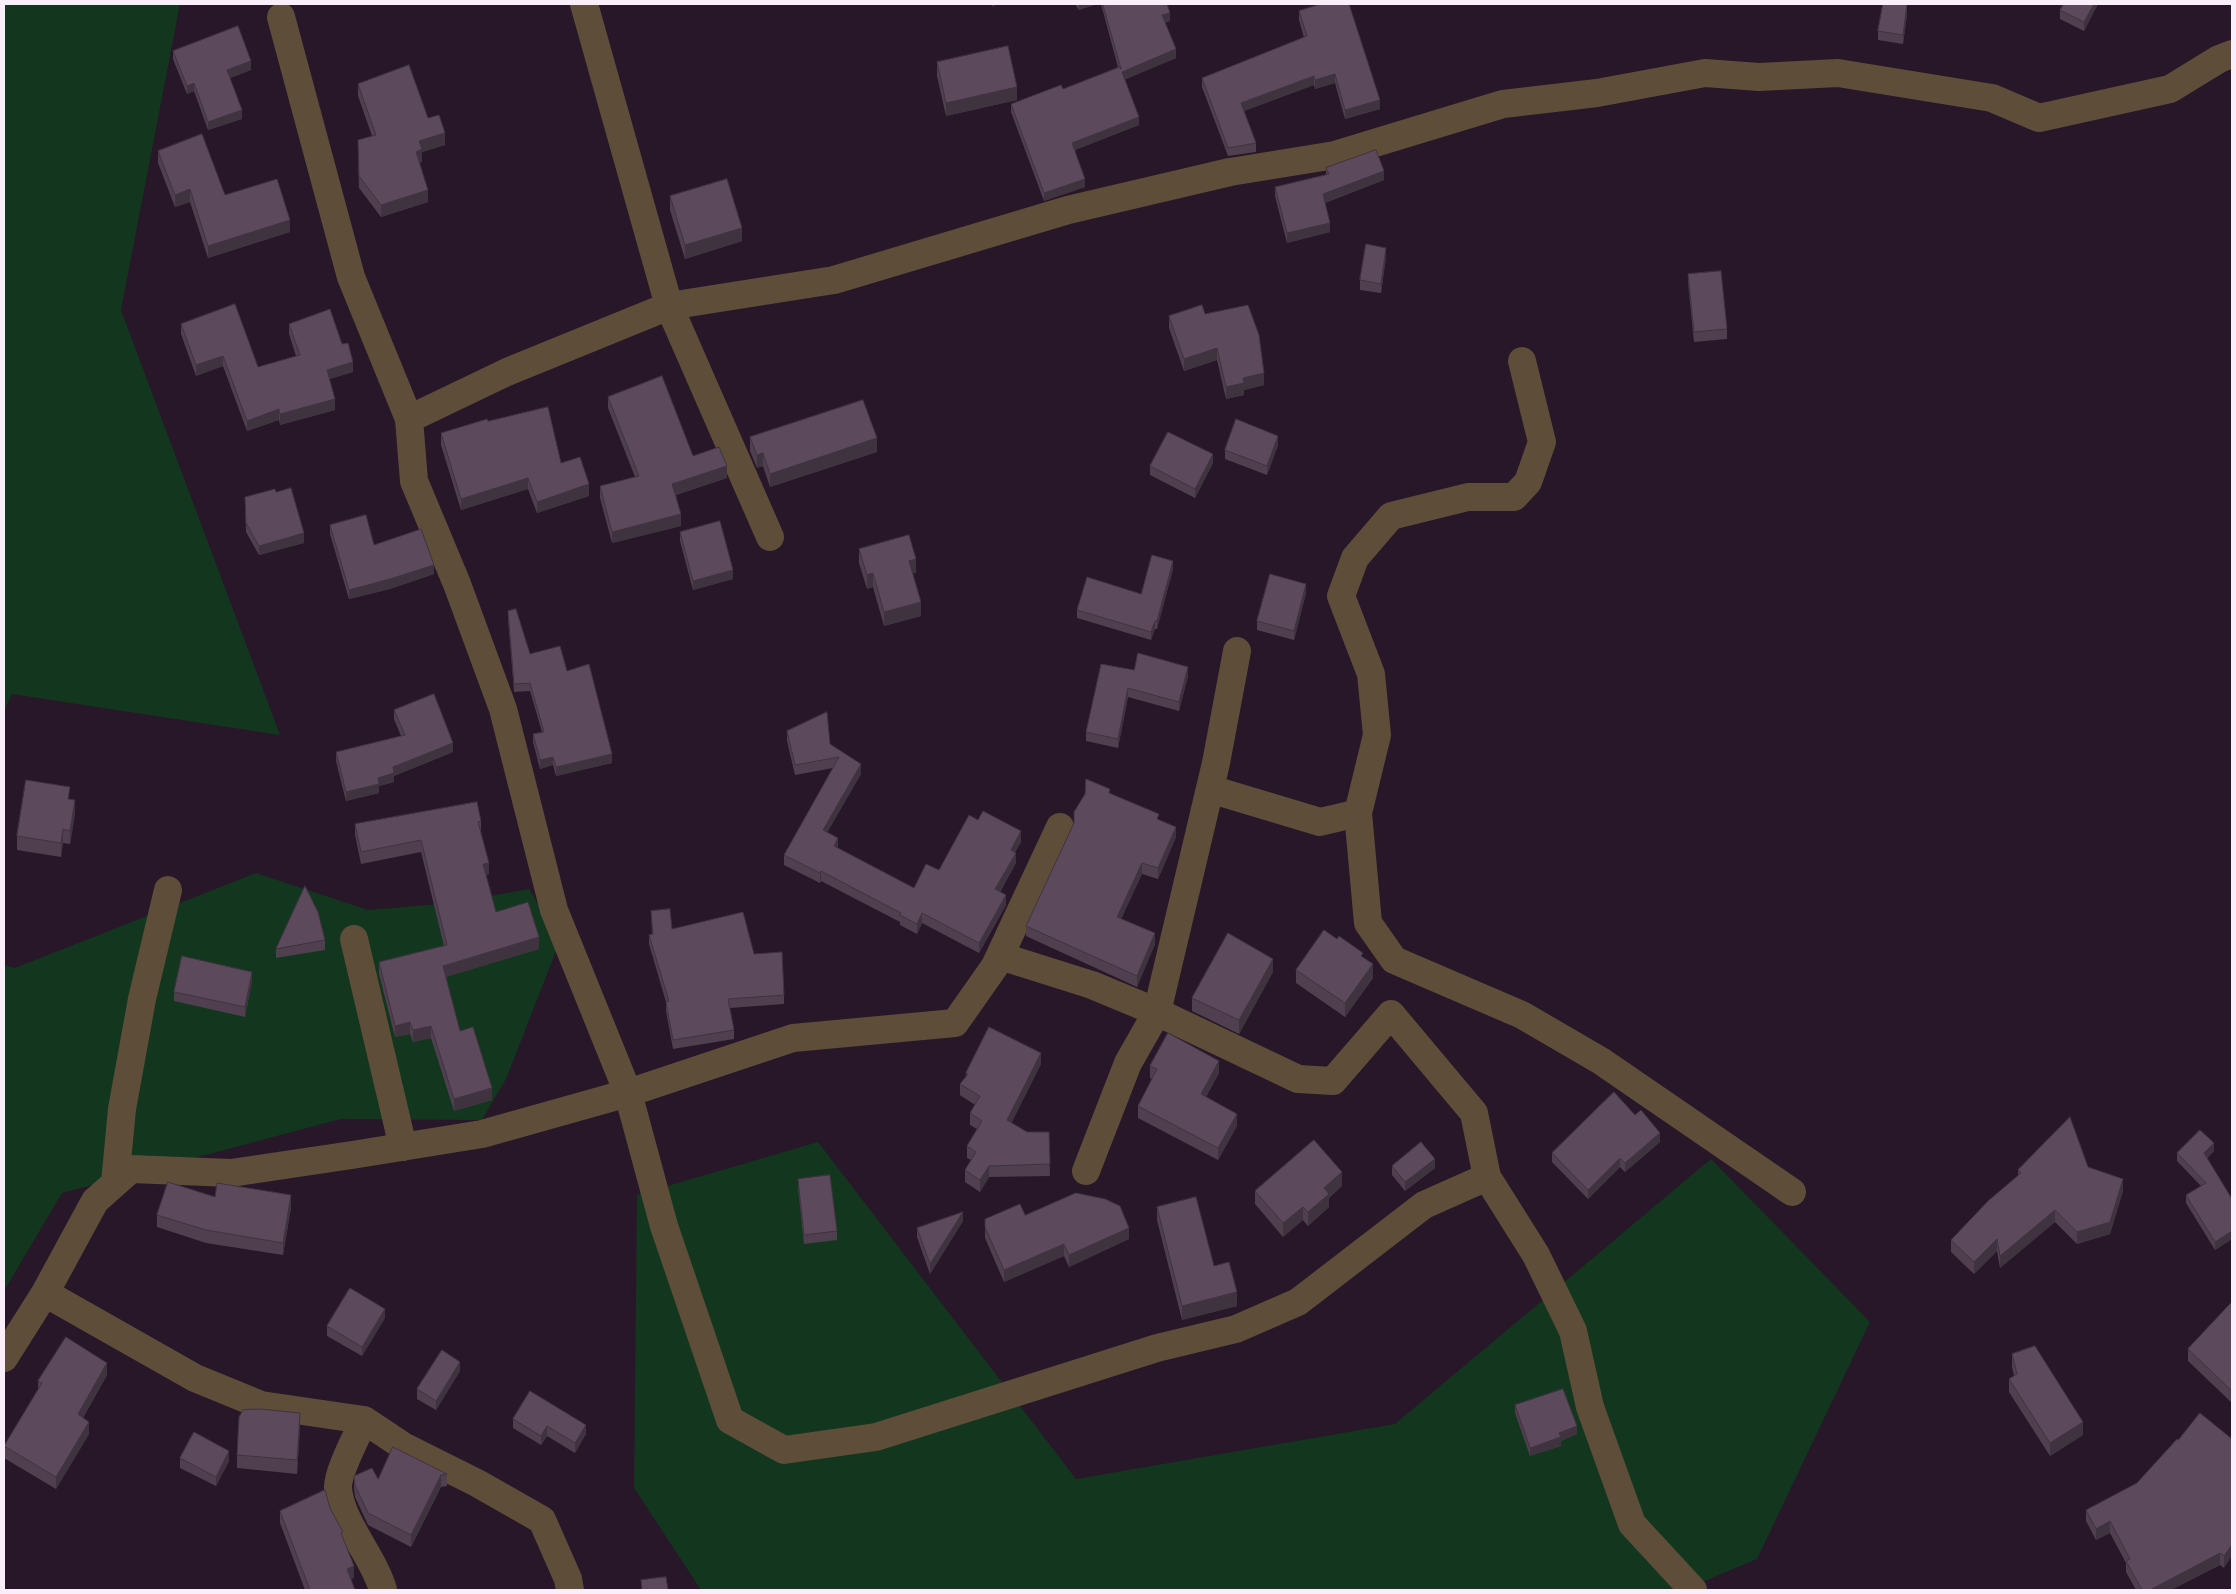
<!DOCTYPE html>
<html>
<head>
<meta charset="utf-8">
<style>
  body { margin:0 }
  #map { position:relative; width:2236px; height:1594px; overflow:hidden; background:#271728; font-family:Merriweather,serif }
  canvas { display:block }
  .frame { position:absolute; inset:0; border:5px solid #f9eef9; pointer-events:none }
</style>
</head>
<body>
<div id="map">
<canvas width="2236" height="1594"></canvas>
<div class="frame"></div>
</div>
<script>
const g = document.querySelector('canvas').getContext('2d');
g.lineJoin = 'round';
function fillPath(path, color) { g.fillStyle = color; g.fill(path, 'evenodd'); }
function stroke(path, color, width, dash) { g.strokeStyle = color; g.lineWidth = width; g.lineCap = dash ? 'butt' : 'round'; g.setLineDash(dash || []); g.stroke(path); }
const green = new Path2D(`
  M4,4H180L121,310L280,735L12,694L4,712Z
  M256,873L368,910L452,903L529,889L560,941L506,1079L482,1120L341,1119L62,1193L4,1291V965L15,968Z
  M818,1142L1076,1479L1395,1424L1711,1159L1870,1322L1757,1559L1683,1590H701L634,1488L637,1195Z`);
const minor = new Path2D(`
  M584,4L669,306L770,537
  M281,17L351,277L409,419
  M1522,361L1542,442L1528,482L1514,497H1468L1391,516L1355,558L1341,596L1371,674L1377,735L1358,813L1368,923L1394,960L1522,1015L1601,1061L1792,1192
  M1210,789L1320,822L1358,813
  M1060,827L995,966L955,1023L793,1038L628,1093L664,1226L730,1420L784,1450L876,1437L1157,1348L1236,1329L1298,1302L1424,1205L1487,1177
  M354,939L403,1147
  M1000,956L1092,985L1157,1012L1298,1079L1333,1081L1391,1014L1474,1113L1487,1177L1536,1255L1573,1331L1590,1407L1632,1524L1693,1590
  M1086,1171L1128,1063L1157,1012L1216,763L1237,651
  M115,1183L122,1109L142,999L168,890
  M45,1293L195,1378L261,1405L364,1420L403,1446L477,1483L542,1520L568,1579L570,1590
  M4,1358L45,1293L95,1201L131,1169L231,1173L352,1155L482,1134L628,1093L554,910L503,709L457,584L414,481L409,419L507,372L669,306L834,280L1068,210L1230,172L1335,155L1503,104L1597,93L1705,73L1759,77L1838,73L1992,98L2039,118L2170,89L2219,59L2232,54
  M364,1420C357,1436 337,1473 338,1488C340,1521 374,1557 383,1590`);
const wall = new Path2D(`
  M1075,4H1097L1079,10Z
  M1101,4H1167L1170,21L1165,23L1176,58L1125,79L1139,125L1075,150L1085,187L1044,201L1011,112V104L1063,89L1118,67Z
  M2098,4L2084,31L2060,19V10Z
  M1299,11L1380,109L1345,119L1335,83L1315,89L1314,85L1244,111L1256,143V152L1228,156L1202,87V78L1304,38L1299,20Z
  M1907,14L1903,44L1878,40V31Z
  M173,51L251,70L230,78L242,119L208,130L194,91L187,94L173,59Z
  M937,62L1017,100L946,116L937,76Z
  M358,84L428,118L445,145L422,152V162H420L428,202L381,217L359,188L358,153L372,136L358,96Z
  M158,151L225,195L290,232L208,258L190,202L175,207L158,163Z
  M1326,168L1384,180L1325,203L1330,232L1287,243L1275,196V187L1326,175Z
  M670,196L742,241L685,259L670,210Z
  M1386,257L1381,293L1360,290V280Z
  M1688,274L1727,329V339L1694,342L1688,283Z
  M1205,314L1264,385L1244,390V395L1226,399L1217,360L1184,371L1169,328V316Z
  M181,324L258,367L296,356L289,334V324L342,344L353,372L329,379L335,410L280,425L279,420L247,431L223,366L196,376L181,334Z
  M608,397L693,456L727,478L676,495L681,526L612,543L600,498V486L635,477L608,408Z
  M488,421L561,463L589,496L537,513L528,489L461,510L441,445V433Z
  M750,437L877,452L770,487L763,466L757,468L750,451Z
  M1278,445L1267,475L1225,459V450Z
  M1213,463L1195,498L1150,475V466Z
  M276,492L304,543L259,555L246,532L245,497Z
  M330,525L434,574L390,589L349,599L330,534Z
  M680,532L733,579L693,590L680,541Z
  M859,549L916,573H913L921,616L884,626L873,587L867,589L859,563Z
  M1173,569L1157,629H1155L1151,640L1077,618V610L1141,594Z
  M1306,593L1294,640L1257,630V621Z
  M508,611L530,654L567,671L612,763L556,776L553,765L540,769L533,742V734L542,732L530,691L514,692L508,619Z
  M1134,670L1188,676L1179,711L1128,697L1118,748L1086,741V732Z
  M394,710L453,752L394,776V782L379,786V793L346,801L336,761V752L401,736L394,719Z
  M787,731L830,744L861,774L827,832L838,848L914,888L939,870L1021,842L1015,852L1016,863L1000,892L1006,905L979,953L922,923L917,934L900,925V922L821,881L820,883L784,865V855L833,768L795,775L787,741Z
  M1110,793L1159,820L1176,837L1158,879L1142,874L1121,919L1155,944L1137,987L1026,936V926Z
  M70,799L75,814L70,844L63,843L61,857L17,850V836Z
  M481,821V832L489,874L486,875L496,912L539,949L445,977L460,1031L492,1100L454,1111L431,1038L413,1042L410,1034L395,1037L379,974V962L444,946L421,852L361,864L355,835V824Z
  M651,911L672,929L754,954L784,995V1004L730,1008L734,1030V1039L673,1049L666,1011V1002L649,944V935H652Z
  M325,940V950L276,958V949Z
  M1363,957L1373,978L1345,1017L1296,983V970Z
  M1273,972L1239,1034L1192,1011V998Z
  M252,981L245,1017L174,1001V992Z
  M1041,1064L1011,1123L1027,1132H1049L1050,1176L989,1177L980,1192L965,1182V1170L971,1160L967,1158V1146L977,1129L970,1125V1113L975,1105L960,1095V1084L966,1077V1073Z
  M1150,1066L1219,1073L1206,1097L1237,1126L1218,1160L1138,1118V1106L1152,1079L1150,1078Z
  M1660,1142L1625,1172L1620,1167L1588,1199L1552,1162V1153Z
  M2214,1151L2207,1158L2232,1199V1239L2215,1250L2186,1203V1195L2201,1186L2177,1161V1153Z
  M1392,1166L1435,1168L1405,1191L1392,1175Z
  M2088,1167L2123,1191L2110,1234L2077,1244L2055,1222L2000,1268L1997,1251L1974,1274L1951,1252V1240L2018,1176V1170Z
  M798,1179L837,1231V1240L804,1244L798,1188Z
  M1342,1186L1329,1198V1207L1308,1226L1303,1220L1283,1237L1255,1204V1191Z
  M215,1197L291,1208L283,1255L206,1243L157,1227V1215Z
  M1157,1207L1214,1266L1237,1306L1182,1320L1157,1220Z
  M1025,1215L1129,1239L1069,1267L1064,1256L1004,1282L985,1238V1219Z
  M963,1221L930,1274L917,1237V1228Z
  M2232,1302L2231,1402L2188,1361V1349Z
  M385,1318L362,1356L327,1336V1326Z
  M2012,1354L2083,1435L2050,1456L2009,1392V1379L2014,1376L2012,1367Z
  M460,1371L436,1410L417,1399V1389Z
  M107,1375L83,1418L89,1434L56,1489L4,1458V1446L38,1389V1381Z
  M1515,1405L1577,1434L1561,1441V1446L1530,1456L1515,1413Z
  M513,1419L586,1434L575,1453L547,1436L541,1445L513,1428Z
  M300,1427L297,1474L237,1468V1455Z
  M2232,1439L2224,1568L2220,1565L2171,1590H2136L2126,1572V1563L2110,1533L2096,1540L2086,1521V1510L2137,1483L2178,1440Z
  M180,1458L229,1461L216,1486L180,1468Z
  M447,1474V1486L441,1487L411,1547L368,1525L355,1497L354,1488V1476L378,1479Z
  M330,1508L343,1538L354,1578L351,1579L355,1590H305L280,1523V1511Z`);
const shadedWall = new Path2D(`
  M992,4H998L992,7Z
  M1079,4H1097L1079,10Z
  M1907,4V14L1903,44V35Z
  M2094,4H2098L2084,31V22Z
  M1170,13V21L1162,24V15Z
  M1176,49V58L1122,81V72Z
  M251,61V70L227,79V70Z
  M1335,74V83L1315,89V80Z
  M1314,76V85L1241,112V103Z
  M194,83V91L187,94V86Z
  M1017,87V100L946,116V103Z
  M1380,100V109L1345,119V110Z
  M242,110V119L208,130V122Z
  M1139,117V125L1072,151V143Z
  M445,133V145L422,152V162L416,164V152L419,141Z
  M1384,171V180L1323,203V194Z
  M1085,179V187L1044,201V193Z
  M190,189V202L175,207V195Z
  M428,190V202L381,217V205Z
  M290,220V232L208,258V246Z
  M1330,223V232L1287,243V233Z
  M742,228V241L685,259V245Z
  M1386,248V257L1381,293V284Z
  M1217,348V360L1184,371V359Z
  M223,356V366L196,376V365Z
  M353,362V372L327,380V370Z
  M1264,373V385L1244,390V395L1226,399V387L1243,378Z
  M335,399V410L280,425V414Z
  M279,409V420L247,431V421Z
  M1278,436V445L1267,475V466Z
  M877,438V452L770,487V474Z
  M763,453V466L757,468V455Z
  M1213,454V463L1195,498V489Z
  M727,466V478L672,496V484Z
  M528,478V489L461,510V499Z
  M589,484V496L537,513V502Z
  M681,514V526L612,543V532Z
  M304,533V543L259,555V546Z
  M916,559V573L909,574V561Z
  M1173,561V569L1157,629V621Z
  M434,565V574L390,589L349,599V590Z
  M733,570V579L693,590V581Z
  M873,573V587L867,589V575Z
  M1306,584V593L1294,640V631Z
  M921,602V616L884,626V612Z
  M1155,621V629L1151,640V632Z
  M1188,667V676L1179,711V702Z
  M1128,688V697L1118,748V739Z
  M453,743V752L394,776V782L379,786V793L346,801V792L378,778L393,767Z
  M612,754V763L556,776V767Z
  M553,757V765L540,769V760Z
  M861,764V774L823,840V830Z
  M75,800V814L70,844V831Z
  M1176,827V837L1158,879V868Z
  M63,829V843L61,857V843Z
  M1021,831V842L1011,860V850Z
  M838,838V848L834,846Z
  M1016,853V863L995,899V889Z
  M489,863V874L483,876V864Z
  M1142,863V874L1117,928V917Z
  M821,871V881L820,883V873Z
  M1006,895V905L979,953V943Z
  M922,913V923L917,934V924Z
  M1155,933V944L1137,987V976Z
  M539,937V949L443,978V966Z
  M1273,959V972L1239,1034V1020Z
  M1373,964V978L1345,1017V1003Z
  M252,972V981L245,1017V1007Z
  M410,1022V1034L395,1037V1026Z
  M431,1026V1038L413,1042V1030Z
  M1041,1053V1064L1007,1132V1120Z
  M1219,1061V1073L1201,1106V1094Z
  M492,1088V1100L454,1111V1099Z
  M1237,1114V1126L1218,1160V1148Z
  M1660,1133V1142L1625,1172V1163Z
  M2214,1143V1151L2204,1162V1153Z
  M1620,1158V1167L1588,1199V1190Z
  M1435,1159V1168L1405,1191V1182Z
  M989,1166V1177L980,1192V1180Z
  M1342,1172V1186L1329,1198V1207L1308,1226V1212L1324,1188Z
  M2123,1179V1191L2110,1234L2077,1244V1232Z
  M291,1195V1208L283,1255V1243Z
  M1303,1207V1220L1283,1237V1223Z
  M2055,1210V1222L2000,1268V1256Z
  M963,1212V1221L930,1274V1264Z
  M1129,1228V1239L1069,1267V1255Z
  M2232,1231V1239L2215,1250V1242Z
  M1997,1239V1251L1974,1274V1262Z
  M1064,1244V1256L1004,1282V1270Z
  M1237,1292V1306L1182,1320V1306Z
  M385,1309V1318L362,1356V1347Z
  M460,1362V1371L436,1410V1401Z
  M107,1363V1375L78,1426V1414Z
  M2232,1388V1400L2231,1402V1390Z
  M300,1413V1427L297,1474V1460Z
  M89,1422V1434L56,1489V1477Z
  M2083,1422V1435L2050,1456V1443Z
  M586,1425V1434L575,1453V1443Z
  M547,1426V1436L541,1445V1436Z
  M1577,1426V1434L1561,1441V1446L1530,1456V1448L1559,1433Z
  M229,1451V1461L216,1486V1477Z
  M441,1475V1487L411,1547V1535Z
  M2110,1521V1533L2096,1540V1529Z
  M2232,1545V1556L2224,1568V1556Z
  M2220,1553V1565L2171,1590H2150Z
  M354,1566V1578L347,1580V1569Z`);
const building = new Path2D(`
  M1103,4H1167L1170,13L1162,15L1176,49L1122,72L1139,117L1072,143L1085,179L1044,193L1011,104L1061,85L1063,89L1120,67L1121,69Z
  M1321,4H1349L1380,100L1345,110L1335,74L1315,80L1314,76L1241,103L1256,143L1228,148L1202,78L1307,36L1299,11Z
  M1883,4H1907L1903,35L1878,31Z
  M2064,4H2094L2084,22L2060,10Z
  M238,26L251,61L227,70L242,110L208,122L194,83L187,86L173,51Z
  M1008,46L1017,87L946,103L937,62Z
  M409,65L428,118L439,115L445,133L419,141L422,149L416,152L428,190L381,205L359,176L358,140L376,135L358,84Z
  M202,134L225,195L277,179L290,220L208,246L190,189L175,195L158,151Z
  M1376,150L1384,171L1323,194L1330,223L1287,233L1275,187L1329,174L1326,168Z
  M727,179L742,228L685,245L670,196Z
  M1366,244L1386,248L1381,284L1360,280Z
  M1721,271L1727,329L1694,332L1688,274Z
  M235,304L258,367L300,355L289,324L330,309L342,344L348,343L353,362L327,370L335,399L280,414L279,409L247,421L223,356L196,365L181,324Z
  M1202,305L1205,314L1248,305L1259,335L1264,373L1243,378L1244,383L1226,387L1217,348L1184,359L1169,316Z
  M662,376L693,456L719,447L727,466L672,484L681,514L612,532L600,486L639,476L608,397Z
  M863,400L877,438L770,474L763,453L757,455L750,437Z
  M548,407L561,463L580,457L589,484L537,502L528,478L461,499L441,433L487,419L488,421Z
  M1236,419L1278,436L1267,466L1225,450Z
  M1168,432L1213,454L1195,489L1150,466Z
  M291,488L304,533L259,546L246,523L245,497L275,489L276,492Z
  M366,515L374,545L421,529L434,565L390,579L349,590L330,525Z
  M720,521L733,570L693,581L680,532Z
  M909,535L916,559L909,561L921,602L884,612L873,573L867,575L859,549Z
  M1152,555L1173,561L1157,621H1155L1151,632L1077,610L1087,577L1141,594Z
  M1270,574L1306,584L1294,631L1257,621Z
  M516,609L530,654L560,646L567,671L589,664L612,754L556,767L553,757L540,760L533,734L544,732L530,683L514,684L508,611Z
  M1138,653L1188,667L1179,702L1128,688L1118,739L1086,732L1101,664L1134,670Z
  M434,694L453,743L393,767L394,773L378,778L379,784L346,792L336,752L405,735L394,710Z
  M827,712L830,744L861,764L823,830L838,838L834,846L914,888L926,864L939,870L969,815L978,820L983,811L1021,831L1011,850L1016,853L995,889L1006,895L979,943L922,913L917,924L900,915L901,913L821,871L820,873L784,855L839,757L795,765L787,731Z
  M1086,779L1110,789L1109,793L1159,814L1157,819L1176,827L1158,868L1142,863L1117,917L1155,933L1137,976L1026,926L1074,823V812L1085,794Z
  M26,780L70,787L68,799L75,800L70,831L63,829L61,843L17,836Z
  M477,802L481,821L478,822L489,863L483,864L496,912L528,902L539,937L443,966L460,1031L473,1027L492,1088L454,1099L431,1026L413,1030L410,1022L395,1026L379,962L447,945L421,840L361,852L355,824Z
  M305,886L318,912L325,940L276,949Z
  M670,909L672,929L743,912L754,954L782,952L784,995L728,999L734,1030L673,1040L666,1002L669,1001L649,935L653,934L651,911Z
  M1324,930L1337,939L1339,936L1363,953L1361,956L1373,964L1345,1003L1296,970Z
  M1228,933L1273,959L1239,1020L1192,998Z
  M182,956L252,972L245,1007L174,992Z
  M989,1027L1041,1053L1007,1120L1027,1132H1049L1050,1164L989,1166L980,1180L965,1170L976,1152L967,1146L982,1121L970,1113L980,1096L960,1084L968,1074L966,1073Z
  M1168,1033L1219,1061L1201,1094L1237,1114L1218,1148L1138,1106L1157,1069L1150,1066Z
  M1614,1092L1635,1115L1641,1110L1660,1133L1625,1163L1620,1158L1588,1190L1552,1153Z
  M2070,1117L2088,1167L2123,1179L2110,1222L2077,1232L2055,1210L2000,1256L1997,1239L1974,1262L1951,1240L1988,1201L2021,1173L2018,1170Z
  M2200,1130L2214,1143L2204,1153L2232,1199V1231L2215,1242L2186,1195L2206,1183L2177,1153Z
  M1314,1140L1342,1172L1324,1188L1329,1194L1308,1212L1303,1207L1283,1223L1255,1191Z
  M1421,1142L1435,1159L1405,1182L1392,1166Z
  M830,1175L837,1231L804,1235L798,1179Z
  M168,1182L215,1197L217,1183L291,1195L283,1243L206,1230L157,1215Z
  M1076,1193L1105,1199L1120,1206L1129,1228L1069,1255L1064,1244L1004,1270L985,1227V1219L1020,1204L1025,1215Z
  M1196,1197L1214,1266L1229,1262L1237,1292L1182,1306L1157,1207Z
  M963,1212L930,1264L917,1228Z
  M350,1288L385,1309L362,1347L327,1326Z
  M2232,1302V1388L2231,1390L2188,1349Z
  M66,1337L107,1363L78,1414L89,1422L56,1477L4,1446L42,1383L38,1381Z
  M2035,1346L2083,1422L2050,1443L2009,1379L2017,1374L2012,1354Z
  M442,1350L460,1362L436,1401L417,1389Z
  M1563,1389L1577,1426L1559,1433L1561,1437L1530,1448L1515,1405Z
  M530,1391L586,1425L575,1443L547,1426L541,1436L513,1419Z
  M260,1409L300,1413L297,1460L237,1455L239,1417L243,1410Z
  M2200,1413L2232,1439V1545L2224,1556L2220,1553L2150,1590H2142L2126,1561L2130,1559L2110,1521L2096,1529L2086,1510L2137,1483L2177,1439L2178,1440Z
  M194,1432L229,1451L216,1477L180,1458Z
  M393,1447L447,1474L441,1475L411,1535L368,1513L355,1485L354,1476L372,1468L378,1479Z
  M325,1490L330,1508L343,1532L341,1533L354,1566L347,1569L355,1590H310L280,1511Z
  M666,1577L668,1590H639H642L641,1580Z`);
fillPath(green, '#12371e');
stroke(minor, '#5e4d38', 28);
fillPath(wall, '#4f3f4f');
fillPath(shadedWall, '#403340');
fillPath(building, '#5c495c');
stroke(building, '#403340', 1);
</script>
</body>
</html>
